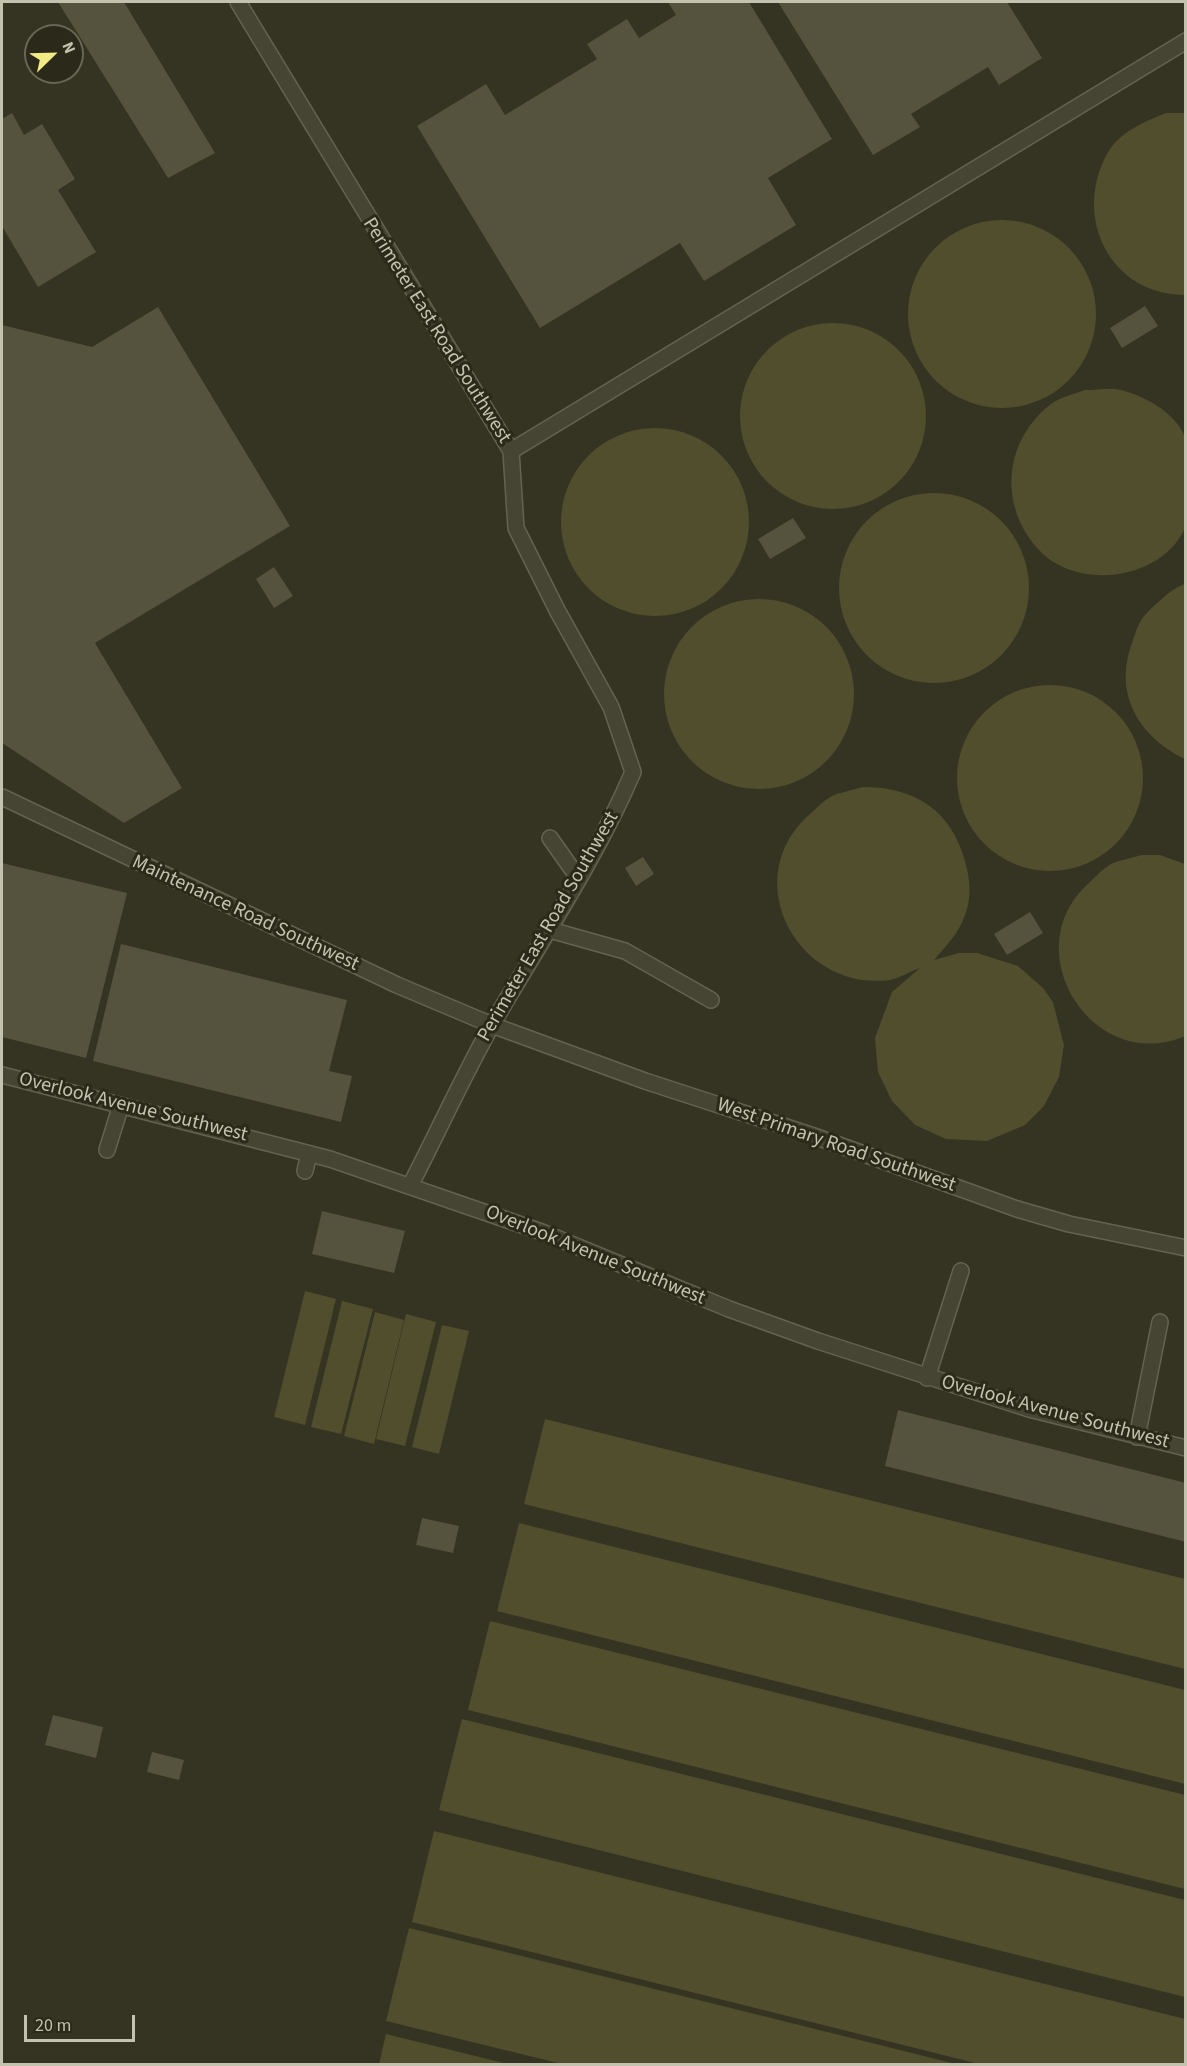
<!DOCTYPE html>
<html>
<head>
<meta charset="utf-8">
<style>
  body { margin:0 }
  #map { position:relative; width:1187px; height:2066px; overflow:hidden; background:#353321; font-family:"Source Sans 3",sans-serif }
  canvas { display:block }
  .frame { position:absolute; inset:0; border:3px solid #c3c2ae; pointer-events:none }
  .north { position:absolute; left:24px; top:24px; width:60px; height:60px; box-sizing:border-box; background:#2b291a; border:2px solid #686655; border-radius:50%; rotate:67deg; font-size:16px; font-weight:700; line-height:24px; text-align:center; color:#c3c2ae }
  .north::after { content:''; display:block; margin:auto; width:21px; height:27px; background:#f1eb85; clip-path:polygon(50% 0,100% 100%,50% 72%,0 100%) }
  .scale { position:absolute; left:24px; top:2015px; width:111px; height:27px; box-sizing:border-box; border:3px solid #c3c2ae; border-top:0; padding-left:8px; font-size:18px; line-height:21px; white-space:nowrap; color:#c3c2ae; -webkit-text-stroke:4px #2b291a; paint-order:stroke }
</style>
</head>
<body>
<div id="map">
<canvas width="1187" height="2066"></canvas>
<div class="frame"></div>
<div class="north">N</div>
<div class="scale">20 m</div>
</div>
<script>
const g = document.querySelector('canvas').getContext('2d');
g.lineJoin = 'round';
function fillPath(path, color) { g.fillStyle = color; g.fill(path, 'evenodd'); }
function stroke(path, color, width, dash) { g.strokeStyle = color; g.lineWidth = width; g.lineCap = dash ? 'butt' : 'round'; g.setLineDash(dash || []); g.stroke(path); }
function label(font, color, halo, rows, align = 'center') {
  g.font = font + ' "Source Sans 3",sans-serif'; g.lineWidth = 6; g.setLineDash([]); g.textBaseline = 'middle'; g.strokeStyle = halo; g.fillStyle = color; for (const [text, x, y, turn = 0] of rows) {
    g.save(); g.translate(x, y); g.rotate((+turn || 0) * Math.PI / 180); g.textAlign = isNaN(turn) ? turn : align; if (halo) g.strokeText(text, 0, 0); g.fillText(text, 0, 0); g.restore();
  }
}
const water = new Path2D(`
  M1166,113H1185V295C1111,295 1072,218 1107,154C1119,132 1144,122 1166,113Z
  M908 314a94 94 0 1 1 188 0a94 94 0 1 1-188 0Z
  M740 416a93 93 0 1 1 186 0a93 93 0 1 1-186 0Z
  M1085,390C1096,390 1110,387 1121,390C1145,396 1176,413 1185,437C1187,450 1186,469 1186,483C1186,495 1187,517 1185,528C1162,580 1078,591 1040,551C998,507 1003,441 1051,404C1060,397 1075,394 1085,390Z
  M561 522a94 94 0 1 1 188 0a94 94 0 1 1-188 0Z
  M839 588a95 95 0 1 1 190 0a95 95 0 1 1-190 0Z
  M1185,584H1186L1185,759C1139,737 1113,694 1132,643C1138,625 1140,618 1155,605C1165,596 1173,588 1185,584Z
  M664 694a95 95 0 1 1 190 0a95 95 0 1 1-190 0Z
  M957 778a93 93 0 1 1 186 0a93 93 0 1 1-186 0Z
  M863,787C915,787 951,810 965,861C970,879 972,897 965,915C959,933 946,946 934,960L959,953H977L1018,966L1043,988L1053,1002L1064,1045L1059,1077L1044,1106L1025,1125L987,1141L946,1139L915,1125L892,1101L878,1072L875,1038L892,992L920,968C911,971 900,978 890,980C796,992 737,877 810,814C817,808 824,800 832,796C841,792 853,790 863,787Z
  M1142,855H1160L1185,864V1036C1092,1076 1013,948 1090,882C1096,876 1104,868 1111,864C1120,860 1132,858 1142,855Z
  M305,1291L336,1299L305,1425L274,1417Z
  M342,1301L373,1309L341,1434L311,1427Z
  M375,1312L404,1320L374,1444L344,1436Z
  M406,1314L436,1322L405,1446L376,1439Z
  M442,1325L469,1331L439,1454L412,1447Z
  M545,1419L1185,1579V1669L524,1504Z
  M519,1523L1185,1690V1784L497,1611Z
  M490,1621L1185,1795V1889L468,1710Z
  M462,1719L1185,1900V1997L439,1810Z
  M434,1831L1185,2019V2064H979L412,1922Z
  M409,1928L956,2064H562L386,2021Z
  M386,2034L508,2064H379Z`);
const building = new Path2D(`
  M58,2H124L215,153L168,178Z
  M668,2H749L832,139L768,178L796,225L704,281L680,243L540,328L417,126L486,84L505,115L597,59L587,44L627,19L639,38L676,15Z
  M778,2H1007L1042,58L999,85L988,67L911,114L920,127L873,155Z
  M12,113L24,135L42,124L75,179L58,190L96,252L38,287L2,226V119Z
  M1145,306L1158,326L1122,348L1110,328Z
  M158,307L290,526L95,643L182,788L124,823L2,743V325L92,347Z
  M793,518L806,538L770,559L758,539Z
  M274,567L293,596L274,608L256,579Z
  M643,857L654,874L636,886L625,868Z
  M2,863L127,893L86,1058L2,1037Z
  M1030,912L1043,933L1007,955L994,934Z
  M121,944L347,1000L329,1071L352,1076L341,1122L93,1061Z
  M322,1211L405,1231L394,1273L312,1254Z
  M898,1410L1186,1483V1542L885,1466Z
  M422,1518L459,1526L453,1553L416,1545Z
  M53,1715L103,1727L96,1758L45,1745Z
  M152,1752L184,1760L179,1780L147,1772Z`);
const service = new Path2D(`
  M238,2L511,451L516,528L557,610L611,707L633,772C595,861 541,940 493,1023C463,1076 438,1132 410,1186
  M511,451L1186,41
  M2,797L397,985L492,1025L645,1081L814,1136L1017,1209L1069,1224L1186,1248
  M550,838L579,879
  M550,930L625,951L711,1000
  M2,1075L330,1159L542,1232L729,1309L818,1341L1029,1409L1186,1448
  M107,1150L121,1105
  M305,1171L309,1154
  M927,1378L961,1271
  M1137,1437L1160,1322`);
const streetNames = [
  ["Perimeter East Road Southwest",436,331,58],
  ["Maintenance Road Southwest",245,914,25],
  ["Perimeter East Road Southwest",549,927,-60],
  ["Overlook Avenue Southwest",133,1108,14],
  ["West Primary Road Southwest",836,1146,19],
  ["Overlook Avenue Southwest",595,1256,22],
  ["Overlook Avenue Southwest",1055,1413,15]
];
fillPath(water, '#514e2d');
fillPath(building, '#55533d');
stroke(service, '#646352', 18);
stroke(service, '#464534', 15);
label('20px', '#c3c2ae', '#2b291a', streetNames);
</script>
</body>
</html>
